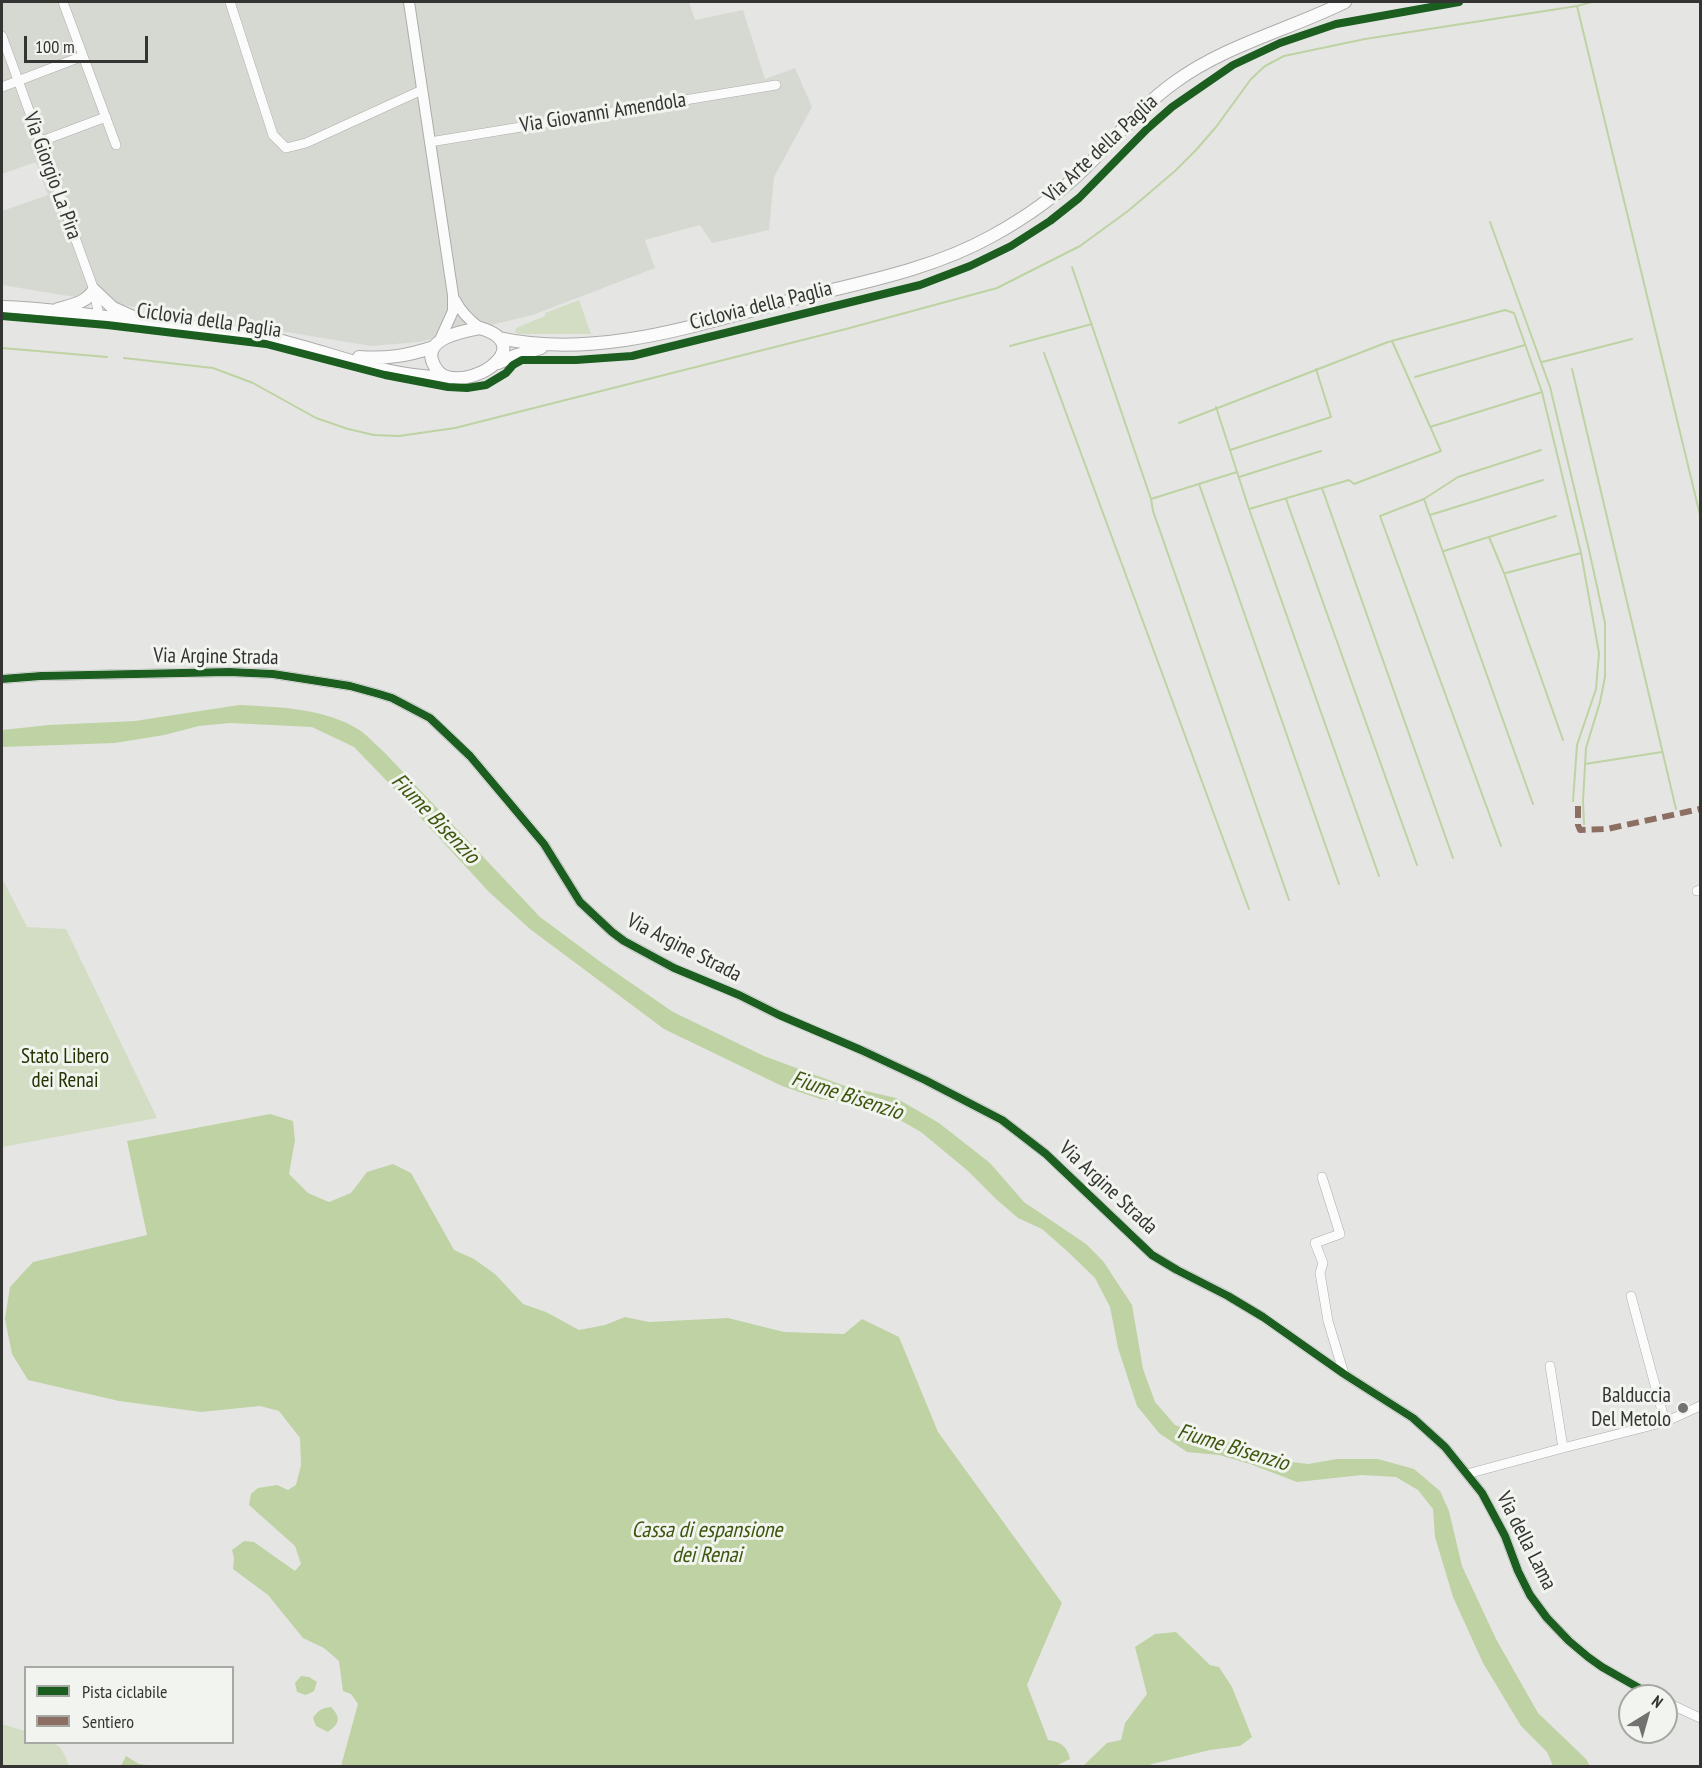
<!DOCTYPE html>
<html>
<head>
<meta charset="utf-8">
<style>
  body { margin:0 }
  #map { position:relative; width:1702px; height:1768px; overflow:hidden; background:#e5e6e3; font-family:"PT Sans Narrow",sans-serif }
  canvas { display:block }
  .frame { position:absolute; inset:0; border:3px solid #343533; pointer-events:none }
  .legend { position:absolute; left:24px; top:1666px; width:210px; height:78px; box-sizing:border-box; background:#f2f4ef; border:2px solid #a6a8a4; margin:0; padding:8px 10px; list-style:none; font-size:18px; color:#343533 }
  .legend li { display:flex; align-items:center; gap:12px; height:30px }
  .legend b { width:30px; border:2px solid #a6a8a4 }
  .north { position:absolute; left:1618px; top:1684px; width:60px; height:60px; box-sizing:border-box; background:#f2f4ef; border:2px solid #a6a8a4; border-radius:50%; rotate:37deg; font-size:16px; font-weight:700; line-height:24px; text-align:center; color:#343533 }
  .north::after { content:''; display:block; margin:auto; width:21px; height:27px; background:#727371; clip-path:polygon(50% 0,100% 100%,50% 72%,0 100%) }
  .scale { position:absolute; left:24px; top:36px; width:124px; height:27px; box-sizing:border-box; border:3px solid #343533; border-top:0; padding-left:8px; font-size:18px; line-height:21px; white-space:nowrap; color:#343533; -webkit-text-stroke:4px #f2f4ef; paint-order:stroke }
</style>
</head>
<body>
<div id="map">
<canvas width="1702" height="1768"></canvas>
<div class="frame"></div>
<ul class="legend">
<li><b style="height:8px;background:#1b5e20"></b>Pista ciclabile</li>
<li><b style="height:8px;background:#8d6e63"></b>Sentiero</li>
</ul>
<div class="north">N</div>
<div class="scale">100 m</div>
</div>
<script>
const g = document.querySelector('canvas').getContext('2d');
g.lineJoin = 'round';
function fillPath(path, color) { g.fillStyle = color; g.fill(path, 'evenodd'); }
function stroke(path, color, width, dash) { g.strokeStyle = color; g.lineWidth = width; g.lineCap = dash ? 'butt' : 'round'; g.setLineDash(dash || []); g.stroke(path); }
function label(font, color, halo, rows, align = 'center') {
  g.font = font + ' "PT Sans Narrow",sans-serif'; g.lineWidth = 6; g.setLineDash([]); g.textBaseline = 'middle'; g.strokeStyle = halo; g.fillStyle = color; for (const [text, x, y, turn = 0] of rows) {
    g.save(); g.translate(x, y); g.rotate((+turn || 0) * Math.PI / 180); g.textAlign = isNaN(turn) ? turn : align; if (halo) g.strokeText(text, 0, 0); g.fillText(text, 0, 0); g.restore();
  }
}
const built = new Path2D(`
  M2,2H689L695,20L743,10L765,79L795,68L812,107L774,177L769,230L712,243L700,225L645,240L655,268L533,315L419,342L371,346L2,285V211L48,195L36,162L2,174Z`);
const green = new Path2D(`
  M579,300L591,334H519L515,332L516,328L545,316V313Z
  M2,878L27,927L66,929L157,1118L2,1147Z
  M2,1724L25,1731L26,1742C54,1742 59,1738 69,1766H2Z`);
const water = new Path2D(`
  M239,705C279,707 326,708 361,731C369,737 377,746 385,753L540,917L602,963L673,1012L764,1056L845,1086L896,1098L939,1123L990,1163L1024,1202L1086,1244L1103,1261L1132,1305L1143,1369L1155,1402L1175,1425L1216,1439L1256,1449L1283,1461L1308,1464L1337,1459H1378L1414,1469L1440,1491L1449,1511L1462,1566L1496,1639L1538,1713L1586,1759L1590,1766H1553L1547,1752L1521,1726L1483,1663L1453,1597L1435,1537L1433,1509L1418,1490L1396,1477L1362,1475L1297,1482L1250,1464L1219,1455L1187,1452L1159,1433L1137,1406L1118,1348L1110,1307L1095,1278L1067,1251L1042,1229L1018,1218L996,1199L968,1171L921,1132L891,1115L851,1103L820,1099L782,1086L664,1029L530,929L489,892L384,778L354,747L312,727L230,723L199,726L164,735L115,743L2,747V730L49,725L135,721Z
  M270,1114L293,1121L295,1140L289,1174L308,1193L329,1202L351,1193L367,1172L393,1164L411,1173L454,1250L474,1259L495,1274L523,1304L546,1312L579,1330L605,1325L625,1317L649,1322L728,1318L784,1332L844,1334L862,1319L899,1337L938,1432L1062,1603L1027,1685L1048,1740C1061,1742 1067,1746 1070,1759L1058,1765L1059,1766H341L358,1704L351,1694L343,1691L339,1661L324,1648L303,1638L268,1595L233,1569L234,1558L232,1550L244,1541L254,1542L295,1571L301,1564L295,1546L249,1505L251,1494L258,1488L277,1485L288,1490L296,1485L301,1465L300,1438L279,1411L260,1406L201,1412L119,1401L28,1380L12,1354L5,1319L10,1287L33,1262L147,1235L127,1141Z
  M1176,1632L1210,1665L1219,1667L1232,1687L1252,1737L1240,1746L1210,1750L1152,1764L1147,1766H1083L1107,1743L1121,1740L1125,1723L1147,1694L1135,1647L1155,1634Z
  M301,1676L309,1677L317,1682L314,1691L306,1695L297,1692L295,1683Z
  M331,1707C341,1718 340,1723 328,1732L316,1726L313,1718C318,1710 322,1708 331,1707Z
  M126,1756L139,1764L155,1766H121Z`);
const stream = new Path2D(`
  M1577,6L1700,515
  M1490,222L1550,387L1589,550L1605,623V677L1600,702L1586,748L1583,801L1584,824
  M1072,267L1151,499L1153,511L1289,900
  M1010,346L1092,324
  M2,348L107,357
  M1044,353L1249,909
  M124,358L213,368L253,383L316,418L348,429L374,435L399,436L455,428L846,329L997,288L1080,246L1128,211L1175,171L1196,150L1216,127L1251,79L1265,66L1284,56L1365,39L1577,6L1592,2
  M1542,362L1632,339
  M1572,369L1676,809
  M1415,377L1525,345
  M1216,407L1249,509L1379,876
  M1179,423L1388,342L1505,310L1514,313L1542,392L1581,553L1599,653L1596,689L1577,745L1573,801
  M1430,427L1542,392
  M1230,450L1331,417L1316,369
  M1239,477L1321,451
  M1199,484L1339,884
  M1322,488L1453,858
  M1151,499L1237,472
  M1286,499L1417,865
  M1424,499L1533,804
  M1249,509L1349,480L1354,484L1441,451L1392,341
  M1430,515L1543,480
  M1489,537L1504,573L1563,740
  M1444,551L1556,516
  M1506,573L1581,553
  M1585,764L1662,752
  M1501,846L1380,516L1424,499L1458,477L1541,450`);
const minor = new Path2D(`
  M230,2L273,135L286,148L306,143L422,90
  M2,36L94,290L99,317
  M83,56L116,145
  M2,87L83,56L63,2
  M39,142L106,117
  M430,142L776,85
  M2,679L41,676L229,672L273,674L350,686L379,694L392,698L430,718L470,756L544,844L580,902L612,932L624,941L674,968L739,995L779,1015L861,1050L925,1080L1002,1120L1046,1154L1152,1255L1177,1270L1228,1296L1263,1317L1344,1374L1413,1418L1445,1447L1482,1493L1505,1536L1518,1571L1530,1595L1547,1618L1569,1641L1588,1657L1602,1667L1653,1696
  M1697,891L1700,890
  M1322,1177L1340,1234L1315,1243L1323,1263L1320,1273L1328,1321L1344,1374
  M1631,1296L1665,1422
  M1550,1366L1563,1448
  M1467,1474L1563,1448L1665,1422L1700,1406
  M1666,1702L1700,1718`);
const tertiary = new Path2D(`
  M409,2L453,295V311L439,342
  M455,300C461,312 469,320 480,328`);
const secondary = new Path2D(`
  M2,307C50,308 98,317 147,322C190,327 235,330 278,340C333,353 388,378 446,377
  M58,309C72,305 86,303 94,290L113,308L133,317
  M480,328C535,344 480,386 447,377C442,376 436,370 434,365C420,339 463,331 480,328Z
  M499,338C600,360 701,323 799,298C864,282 933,269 992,236C1025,218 1056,196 1083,170C1114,140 1140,107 1175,82C1226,45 1288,30 1345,2
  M359,357C386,359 407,356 434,347
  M498,363L514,356L541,348`);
const quiet = new Path2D(`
  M1578,806V825L1580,830L1607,829L1700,809`);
const cycleway = new Path2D(`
  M2,316L107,325L266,344L385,375L448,387L467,388L486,385L506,373L513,365L522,360H576L632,356L920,285L970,266L1011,246L1050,221L1079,198L1147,129L1172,107L1233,65L1280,43L1336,24L1459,2
  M2,679L41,676L229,672L273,674L350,686L379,694L392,698L430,718L470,756L544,844L580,902L612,932L624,941L674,968L739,995L779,1015L861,1050L925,1080L1002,1120L1046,1154L1152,1255L1177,1270L1228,1296L1263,1317L1344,1374L1413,1418L1445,1447L1482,1493L1505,1536L1518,1571L1530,1595L1547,1618L1569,1641L1588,1657L1602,1667L1653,1696`);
const markers = [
  [1683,1408,6,"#727371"]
];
const streetNames = [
  ["Via Giovanni Amendola",603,113,-9],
  ["Via Arte della Paglia",1101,149,-43],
  ["Via Giorgio La Pira",52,176,70],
  ["Ciclovia della Paglia",761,306,-14],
  ["Ciclovia della Paglia",209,321,8],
  ["Via Argine Strada",216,657,1],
  ["Via Argine Strada",684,948,27],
  ["Via Argine Strada",1108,1188,43],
  ["Via della Lama",1526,1541,63]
];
const parkNames = [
  ["Stato Libero",65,1057],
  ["dei Renai",65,1081]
];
const poiNames = [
  ["Balduccia",1671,1396],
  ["Del Metolo",1671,1420]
];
const waterNames = [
  ["Fiume Bisenzio",435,819,46],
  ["Fiume Bisenzio",847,1096,18],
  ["Fiume Bisenzio",1233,1448,17],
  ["Cassa di espansione",707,1531],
  ["dei Renai",707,1556]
];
fillPath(built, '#d6d9d2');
fillPath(green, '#d2ddc3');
fillPath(water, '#bed2a3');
stroke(stream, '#bed2a3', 2);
stroke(minor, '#acadab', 10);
stroke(tertiary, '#acadab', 12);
stroke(secondary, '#acadab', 14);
stroke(minor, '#fbfbfb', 9);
stroke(tertiary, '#fbfbfb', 10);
stroke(secondary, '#fbfbfb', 12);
stroke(quiet, '#8d6e63', 6, [12, 6]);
stroke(cycleway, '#1b5e20', 8);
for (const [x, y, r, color] of markers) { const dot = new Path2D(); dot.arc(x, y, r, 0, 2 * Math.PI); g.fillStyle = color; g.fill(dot); stroke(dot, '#f2f4ef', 2); }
label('21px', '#343533', '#f2f4ef', streetNames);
label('21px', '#233302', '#f2f4ef', parkNames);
label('21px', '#343533', '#f2f4ef', poiNames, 'right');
label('italic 22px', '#3d550c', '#f2f4ef', waterNames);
</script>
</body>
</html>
